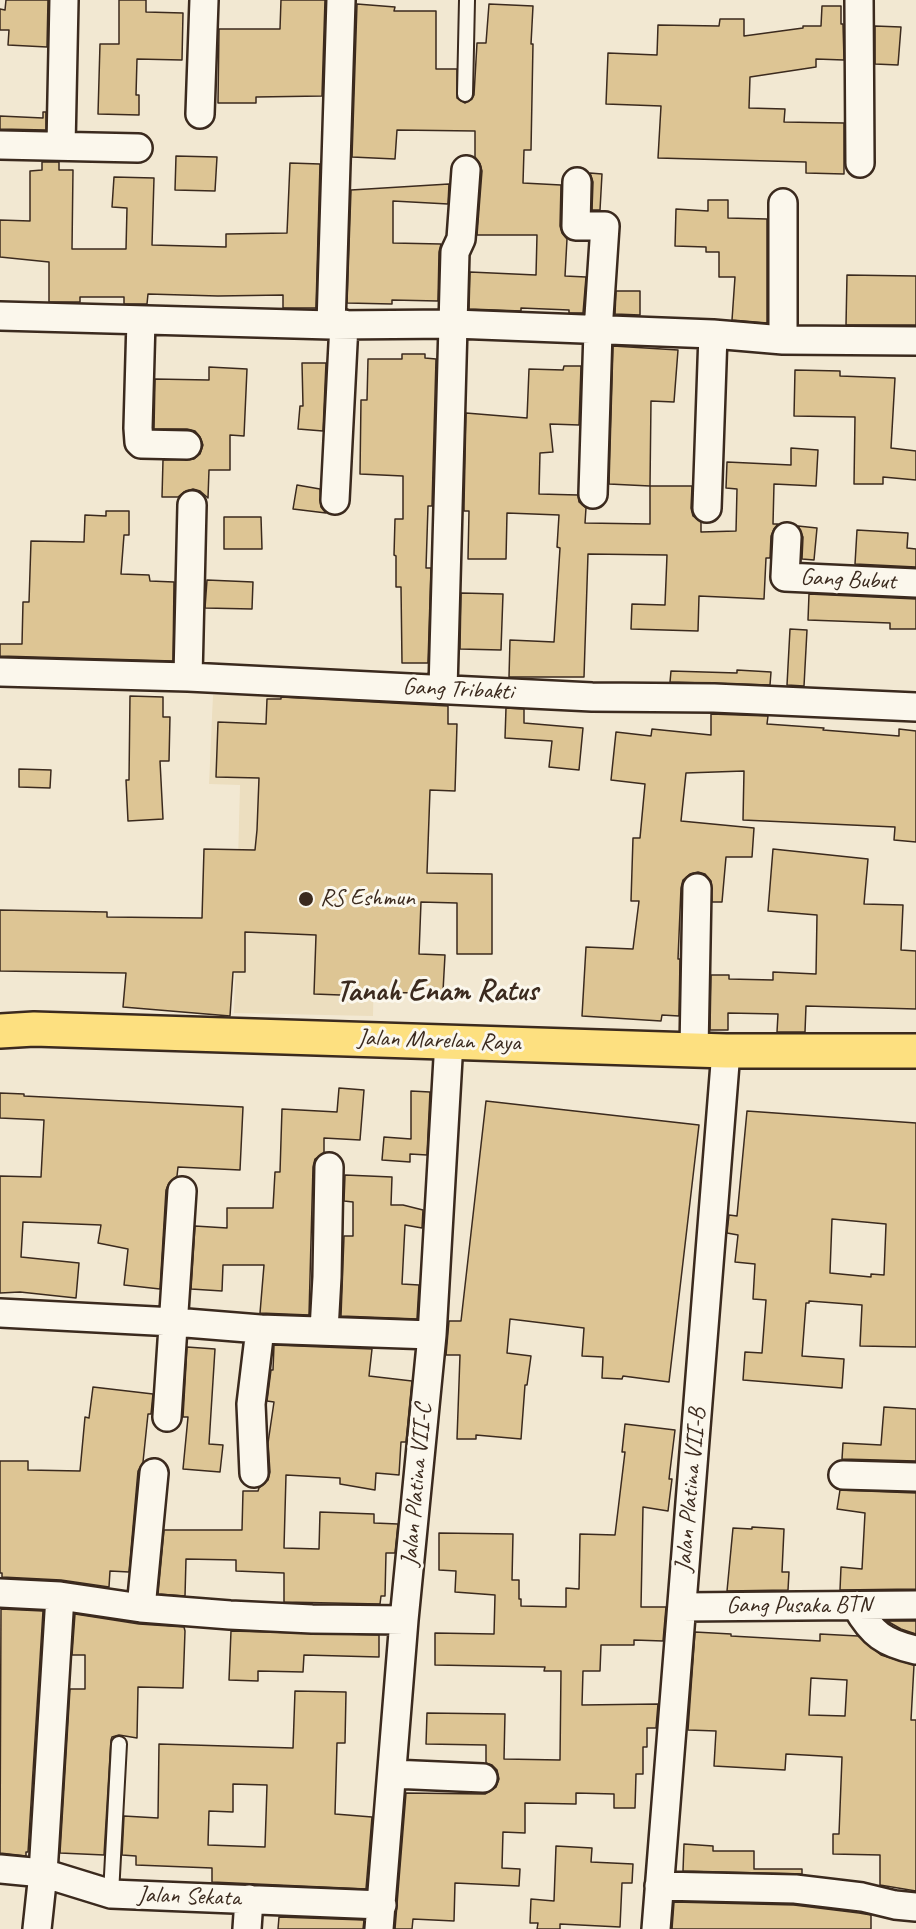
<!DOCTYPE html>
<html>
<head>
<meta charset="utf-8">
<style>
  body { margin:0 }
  canvas { display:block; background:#f2e8d2 }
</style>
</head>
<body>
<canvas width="916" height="1929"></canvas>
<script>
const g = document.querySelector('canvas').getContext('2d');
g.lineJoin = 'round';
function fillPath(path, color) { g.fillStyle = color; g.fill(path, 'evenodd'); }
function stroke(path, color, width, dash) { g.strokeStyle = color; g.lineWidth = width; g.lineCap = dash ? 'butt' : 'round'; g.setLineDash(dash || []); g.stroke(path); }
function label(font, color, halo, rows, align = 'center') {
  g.font = font + ' Caveat,sans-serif'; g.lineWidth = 6; g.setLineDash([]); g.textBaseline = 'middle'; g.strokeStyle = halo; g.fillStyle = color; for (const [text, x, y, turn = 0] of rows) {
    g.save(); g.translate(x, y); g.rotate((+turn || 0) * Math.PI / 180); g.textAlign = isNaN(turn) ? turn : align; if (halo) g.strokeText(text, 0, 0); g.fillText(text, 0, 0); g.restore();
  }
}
const built = new Path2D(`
  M213,695L380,698L373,1016L234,1013L240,785L209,784Z`);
const building = new Path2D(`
  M6,0H48L47,47L8,45L9,30H0V9L5,10Z
  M119,0H146V12L183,13L182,60L137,59L136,95H139V115L98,114L100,44H119Z
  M281,0H325L322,96L256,97V103H218L219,29H280Z
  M357,4L395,7L394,11H436V69H457V98L465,103L472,99L474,95L477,43H486L489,4L533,6L531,44H533L531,150H524L523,183L561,185L560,226L562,233L567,239L565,276L586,277L583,313H569V310L521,308V311L469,309L470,272L536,275L537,235H477L482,171L480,164L475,157V131L397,130L395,159L352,157Z
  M822,6H841V24H843L844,60L816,59V67L750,77L749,108L785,109L784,122L844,123V174L806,173V162L658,158L661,106L606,104L608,53L657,55L658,25L719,26L720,19H744V36L803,28V26H821Z
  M875,26L901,27L898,65L875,64Z
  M43,112H46V130L0,129V116L43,118Z
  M176,156L217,157L215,191L175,190Z
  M42,162H59V170H73L72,249H126L127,208L112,207L114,177L154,178L152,245L226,247V234L287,233L290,163L320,164L316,308H283V295L218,296L148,294L147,304H124V297H80V302H49V262L0,257V220L30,221V171L42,170Z
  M590,173L602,174L600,210H592L593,182Z
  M449,184L448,204L393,201V243L441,244L439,252L438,301L392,300V304L347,303L351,190Z
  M708,200H728V218L767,219V323L732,320L735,277H719V252H706V247L675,246L676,209L708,211Z
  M847,275L916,276V325H846Z
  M616,291H640V315L615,314Z
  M613,346L678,350L674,402L651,401L650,486L609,484Z
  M402,354H425V358L436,359L432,506H428L426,568H431L428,663H402L401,587H396V556L394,555L395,519H403V476L360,474L361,400H367L368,359H402Z
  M302,363H326L323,431L298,429L300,406H303Z
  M564,366H581L579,425L550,424L553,452L540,453L539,494L578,495L579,502L586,508L585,523L650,524V486H692L691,508L693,516L701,522V532L736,531L737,489L726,488L727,462L791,465V448L818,450L816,486L774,484L773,524H778L774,529L771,536L770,558H766L764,599L699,596L698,631L631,629L632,604L665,605L667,555L588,554L584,677H509L510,640L554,642L560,548L557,547L559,515L507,513L506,559H468L469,511H464V505L466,413L527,418L529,369L563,370Z
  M209,367L247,369L244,436L230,435V470H209L208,498L200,491L193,489L184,492L178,497H162L163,460L194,459L200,454L203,445L200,437L195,431L187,429H154L155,379L209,380Z
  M795,370L840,371V376L895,378L891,448L916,451V480L883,477V484H854L855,417L794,416Z
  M297,485L320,489L321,507L326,513L293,509Z
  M106,511H129V535H124L121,574L149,575L150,581L174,582L173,661L0,656V644H22L23,602H29L31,541L84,542L85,515L106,516Z
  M224,517H261L262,549H224Z
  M798,526L817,528L814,560L802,559L803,537Z
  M857,530L908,533L907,548L916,549V567L855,564Z
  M207,580L253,582L252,609L205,608Z
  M461,593L503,594L501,650L460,649Z
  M809,594L916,599V629H890V623L808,620Z
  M790,629L807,630L804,686L787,685Z
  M737,670L771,672L770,685L670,682L671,671L737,673Z
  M130,696L163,697V717H170L169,761H160L163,819L128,821L126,780H129Z
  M281,697L448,706V724H457L455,791L430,790L427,873L492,874V954H457V903L421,902L419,954L445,955L443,991L418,990V993L367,992V996L314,994L316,935L245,932V972H233L230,1016L123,1007L126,973L0,971V910L107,912V917L202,918L204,849L255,850L257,830L259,778L216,777L218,722L266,724L267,699H281Z
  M506,708L524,709V723L583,728L579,770L549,767L552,741L505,738Z
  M711,714L768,716L767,724L824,728L823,730L899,736V729L916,731V842L894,840L895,827L743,820L744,771L686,773L681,821L754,828L752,857H726L722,902H712L711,881L705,874L698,872L690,874L683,880L681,888L678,959H680L679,1016L662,1015L661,1021L582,1016L586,947L633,949L639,901H631L633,838H640L645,784L611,780L616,732L651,736L652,729L711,735Z
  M19,769L51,770L50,788L19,787Z
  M773,849L868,859L864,904L903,905L901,950L916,951V1009L806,1006L805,1032H777L778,1014L728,1013V1030H710L711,975H729V979L773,980V972L816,974L817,915L768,911Z
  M339,1088L364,1090L360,1140L324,1138V1153L315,1159L313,1167L309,1315L260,1313L264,1265H223L222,1291L191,1289L195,1226L227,1228V1208H273L275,1172H280L282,1109L337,1112Z
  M411,1091L430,1092L427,1155L410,1154V1162L382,1160L384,1137L411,1139Z
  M0,1093L24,1094V1096L243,1107L240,1170L178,1167L177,1176L169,1183L166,1190L160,1289L124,1285L128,1249L98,1243L101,1225L23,1222L21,1257L79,1263L76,1298L20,1292L0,1293V1176L41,1177L44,1120L0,1118Z
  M486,1101L699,1125L669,1382L623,1376L622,1379L602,1378L603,1357L582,1356L584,1328L510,1319L507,1353L531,1356L527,1385H525L521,1439L476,1435V1439H457L460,1355H446L449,1321H461Z
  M747,1111L916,1123V1347L860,1346L862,1305L809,1301V1303H806L802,1356L844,1359L842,1388L743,1380L745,1352L762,1353L766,1300L753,1299L755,1264L735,1262L738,1235L727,1233L729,1215L737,1216ZM832,1219L886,1224L884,1275L871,1274V1277L830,1273Z
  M345,1175L392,1177L391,1205H403L423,1210L422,1228L405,1225L402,1284L419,1285L417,1319L341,1316L344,1236H353V1202L344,1201Z
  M274,1345L372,1349L369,1376L412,1381L406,1442H401L399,1475L376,1473L375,1490L340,1484V1478L286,1475L284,1548L319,1549L320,1512L374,1514V1523L398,1524L395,1553H386L385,1596H381L380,1604L284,1602V1573L236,1571V1560L186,1559L185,1596L158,1594L164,1530H242L243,1491H258L259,1488L268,1480L270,1472L268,1443L274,1402L267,1401L271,1370H273Z
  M187,1347L215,1349L209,1444L223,1445L220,1472L183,1469L188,1417H183Z
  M93,1387L153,1394L151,1414H148L143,1462L138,1471L129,1572L110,1571L109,1587L61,1580L2,1577V1573H0V1461H28V1470L80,1471L85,1417L89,1418Z
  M884,1407L916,1409V1461L842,1459L843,1443L881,1445Z
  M625,1424L675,1430L669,1479H672L668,1511L643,1507L641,1607H666L663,1641L634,1640V1645H601L600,1671H583L582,1705L658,1704L656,1728H647V1747H643V1774H636L635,1808H614V1794L576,1793V1804L525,1803V1833L503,1832L502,1868L520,1869L519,1886L455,1883L454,1921L413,1919L412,1929H395L406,1793L485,1794L496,1787L499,1779L497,1770L492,1765L486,1763V1745L426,1744L427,1713L505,1714L504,1759L560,1760L561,1671H544L545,1667L435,1665V1633L494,1634L495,1595L455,1592L456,1571L439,1570V1533L513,1534L512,1580H519V1599H521V1606L566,1607V1588L579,1589L580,1534L615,1535L625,1452H622Z
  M840,1490L916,1493V1589L840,1590L841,1567L862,1569L865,1513L837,1509Z
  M752,1527L784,1529L782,1572H789L788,1590L727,1591L733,1528L752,1529Z
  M1,1609L43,1611L28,1852H26V1856L0,1853Z
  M75,1614L139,1624L184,1627L185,1631L183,1688L138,1687L137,1738L119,1735L112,1737L111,1740L104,1855L60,1853L70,1689H85V1655H72Z
  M887,1621H916V1634L901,1629Z
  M231,1631L379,1635V1657L304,1655L303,1672L258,1671V1681L229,1680Z
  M695,1632L731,1634V1636L820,1641V1634L858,1636L881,1655L914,1665L911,1720H916V1891L880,1885V1855L833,1854V1834H839L842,1757L786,1754L785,1770L714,1766L716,1731L688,1730ZM811,1678L847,1680L845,1716L809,1715Z
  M295,1691L346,1692L345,1743H337L335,1814L372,1817L366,1889L212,1882V1868L136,1865V1856L122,1855L124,1816L158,1818L159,1744L293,1748ZM233,1784L267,1785L265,1847L208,1845L209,1811L233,1812Z
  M684,1844L713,1846V1851H754V1869H802V1874L683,1871Z
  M556,1846L592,1848L591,1862L633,1864L632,1883H622L620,1927L560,1924V1929H537L538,1923H530L531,1899L554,1901Z
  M674,1902L794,1905L859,1913L871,1915V1929H672Z
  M279,1917L364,1920L363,1929H278Z`);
const lane = new Path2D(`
  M465,94L467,0
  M111,1894L119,1744`);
const street = new Path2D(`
  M859,0L860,163
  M200,114L204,0
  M0,145L138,148
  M61,146L64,0
  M577,182L576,226H605L598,331L593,494
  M783,203V340
  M0,316L331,325L454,324L713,334L783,340L916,341
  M141,320L138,428L139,442L141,444L187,445
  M331,325L341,0
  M335,500L344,324
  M707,508L713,334
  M787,537L785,577L916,583
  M0,672L188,677L592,697L714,698L916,707
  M188,677L192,505
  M443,689L455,252L461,239L466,170
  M694,1050L697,888
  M0,1313L174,1322L260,1329L432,1335
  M324,1330L327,1277L329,1167
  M167,1417L182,1191
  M254,1473L251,1404L260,1329
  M843,1475L916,1477
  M0,1593L60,1596L141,1608L230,1615L312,1619L404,1620
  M856,1606C872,1634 884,1643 916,1650
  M682,1607L916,1605
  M141,1608L154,1473
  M392,1774L483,1778
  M0,1869L43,1873L111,1894L382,1905
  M659,1886L795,1889L862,1897L895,1905L916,1907
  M37,1929L43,1873L60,1596
  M247,1929L249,1899
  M379,1929L404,1620L432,1335L449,1041
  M656,1929L726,1051`);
const primary = new Path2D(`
  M0,1031L34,1029L726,1051H916`);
const markers = [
  [306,899,8,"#3b2a1e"]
];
const streetNames = [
  ["Gang Bubut",848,580,3],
  ["Gang Tribakti",458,690,3],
  ["Jalan Marelan Raya",439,1041,2],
  ["Jalan Platina VII-C",417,1485,-85],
  ["Jalan Platina VII-B",691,1490,-85],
  ["Gang Pusaka BTN",799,1606],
  ["Jalan Sekata",189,1897,2]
];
const poiNames = [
  ["RS Eshmun",320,899]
];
const districtNames = [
  ["Tanah Enam Ratus",437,992]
];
fillPath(built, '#ecdebf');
fillPath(building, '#ddc594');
stroke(building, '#3b2a1e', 1.5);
stroke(lane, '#3b2a1e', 18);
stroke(street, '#3b2a1e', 32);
stroke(primary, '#3b2a1e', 38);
stroke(lane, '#fbf7ec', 14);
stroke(street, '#fbf7ec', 27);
stroke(primary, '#fde080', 33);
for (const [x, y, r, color] of markers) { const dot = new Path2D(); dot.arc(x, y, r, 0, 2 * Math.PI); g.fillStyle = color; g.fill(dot); stroke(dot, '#fbf7ec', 2); }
label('24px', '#3b2a1e', '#fbf7ec', streetNames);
label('24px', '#3b2a1e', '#fbf7ec', poiNames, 'left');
label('bold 30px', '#3b2a1e', '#fbf7ec', districtNames);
</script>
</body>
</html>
